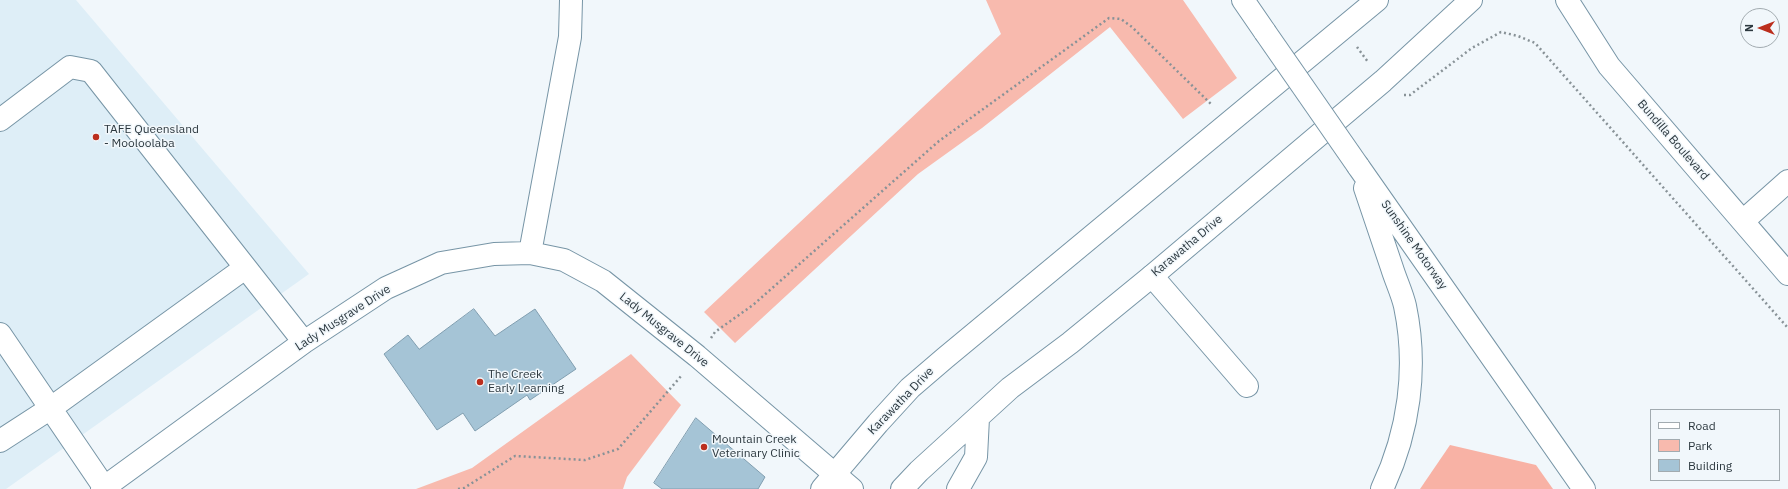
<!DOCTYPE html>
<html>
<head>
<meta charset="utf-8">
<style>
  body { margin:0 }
  #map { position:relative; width:1788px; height:489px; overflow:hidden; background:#f1f7fb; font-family:"IBM Plex Sans",sans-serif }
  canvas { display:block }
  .legend { position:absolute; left:1650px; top:409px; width:130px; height:72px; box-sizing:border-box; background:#f1f7fb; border:1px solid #a2abb0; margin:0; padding:5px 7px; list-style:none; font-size:12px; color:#2c383f }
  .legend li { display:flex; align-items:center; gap:8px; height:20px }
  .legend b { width:20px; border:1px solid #a2abb0 }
  .north { position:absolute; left:1740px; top:8px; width:40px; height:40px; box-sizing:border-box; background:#f1f7fb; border:1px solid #a2abb0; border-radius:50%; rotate:270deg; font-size:11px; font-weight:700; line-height:16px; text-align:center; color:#2c383f }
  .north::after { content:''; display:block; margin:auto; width:14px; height:18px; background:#bb2e1d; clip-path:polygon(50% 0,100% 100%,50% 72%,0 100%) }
</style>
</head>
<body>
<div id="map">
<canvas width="1788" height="489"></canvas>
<ul class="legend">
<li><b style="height:5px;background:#fff"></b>Road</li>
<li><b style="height:11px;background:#f8baae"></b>Park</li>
<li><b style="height:11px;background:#a5c4d6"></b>Building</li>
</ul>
<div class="north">N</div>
</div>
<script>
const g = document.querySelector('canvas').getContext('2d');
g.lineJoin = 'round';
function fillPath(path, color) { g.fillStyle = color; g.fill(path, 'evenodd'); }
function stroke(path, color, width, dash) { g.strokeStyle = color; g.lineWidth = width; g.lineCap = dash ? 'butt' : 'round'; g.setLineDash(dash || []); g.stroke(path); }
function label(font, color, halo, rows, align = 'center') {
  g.font = font + ' "IBM Plex Sans",sans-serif'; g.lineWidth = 3; g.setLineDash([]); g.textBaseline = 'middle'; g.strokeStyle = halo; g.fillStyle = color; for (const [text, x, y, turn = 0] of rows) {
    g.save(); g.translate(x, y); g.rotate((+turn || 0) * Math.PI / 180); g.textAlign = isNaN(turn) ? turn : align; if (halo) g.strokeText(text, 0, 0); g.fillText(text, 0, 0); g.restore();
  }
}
const built = new Path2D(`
  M0,0H76L309,274L6,489H0Z`);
const green = new Path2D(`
  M986,0H1183L1237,78L1183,119L1110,27L982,128L918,174L735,343L704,312L1001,34Z
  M631,354L681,405L627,477L623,489H416L472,468Z`);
const forest = new Path2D(`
  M1450,445L1536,465L1553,489H1420Z`);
const building = new Path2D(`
  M474,309L495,336L535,309L576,369L530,400L527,395L475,431L463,413L437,430L384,354L408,335L419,349Z
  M696,418L765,477L758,489H662L654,483Z`);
const path = new Path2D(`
  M1357,47L1368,62
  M1404,95H1410L1472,48L1501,32L1518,36L1535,43L1788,328
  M711,338L715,332L753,305L939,141L1109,18L1121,19L1132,27L1212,105
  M458,489L464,488L515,456L585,460L618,449L682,375`);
const minor = new Path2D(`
  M1567,0L1609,66L1788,274
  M0,120L70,67L91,71L304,342
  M1743,221L1788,181
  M530,253L570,37L571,0
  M1152,276L1247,386
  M0,334L104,487
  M0,441L51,408L245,268
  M102,489L304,342L386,288L441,263L494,254L530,253L564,260L603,281L697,356L852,489`);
const major = new Path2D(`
  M822,489L878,423L910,388L945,358L1377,0
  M902,489L919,471L1010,388L1070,343L1152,276L1383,81L1471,0
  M958,489L976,457L978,418`);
const highway = new Path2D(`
  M1243,0L1265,32
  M1358,166L1584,489
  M1365,188C1374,214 1383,241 1392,268C1396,281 1402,293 1405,306C1418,368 1409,432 1382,489`);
const highwayBridge = new Path2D(`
  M1265,32L1358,166`);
const markers = [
  [96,137,4,"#bb2e1d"],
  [480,382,4,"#bb2e1d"],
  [704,447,4,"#bb2e1d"]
];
const poiNames = [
  ["TAFE Queensland",104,130],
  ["- Mooloolaba",104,144],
  ["The Creek",488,375],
  ["Early Learning",488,389],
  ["Mountain Creek",712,440],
  ["Veterinary Clinic",712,454]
];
const streetNames = [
  ["Bundilla Boulevard",1673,140,49],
  ["Sunshine Motorway",1414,245,55],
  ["Karawatha Drive",1187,246,-40],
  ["Lady Musgrave Drive",343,318,-33],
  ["Lady Musgrave Drive",664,330,39],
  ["Karawatha Drive",901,401,-46]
];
fillPath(built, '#deeef7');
fillPath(green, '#f8baae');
fillPath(forest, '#f8b2a5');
fillPath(building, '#a5c4d6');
stroke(building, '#809eb0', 1);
stroke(minor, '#7795a6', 24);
stroke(major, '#7795a6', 24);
stroke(highway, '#7795a6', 24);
stroke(path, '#889297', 2.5, [2, 3]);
stroke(minor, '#fff', 22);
stroke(major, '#fff', 22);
stroke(highway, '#fff', 22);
stroke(highwayBridge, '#7795a6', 24, []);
stroke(highwayBridge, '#fff', 22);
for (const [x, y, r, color] of markers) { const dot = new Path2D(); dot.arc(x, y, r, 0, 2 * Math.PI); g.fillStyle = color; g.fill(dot); stroke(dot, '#f1f7fb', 1.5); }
label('12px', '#2c383f', '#f1f7fb', poiNames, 'left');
label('12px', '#2c383f', '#f1f7fb', streetNames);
</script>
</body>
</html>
